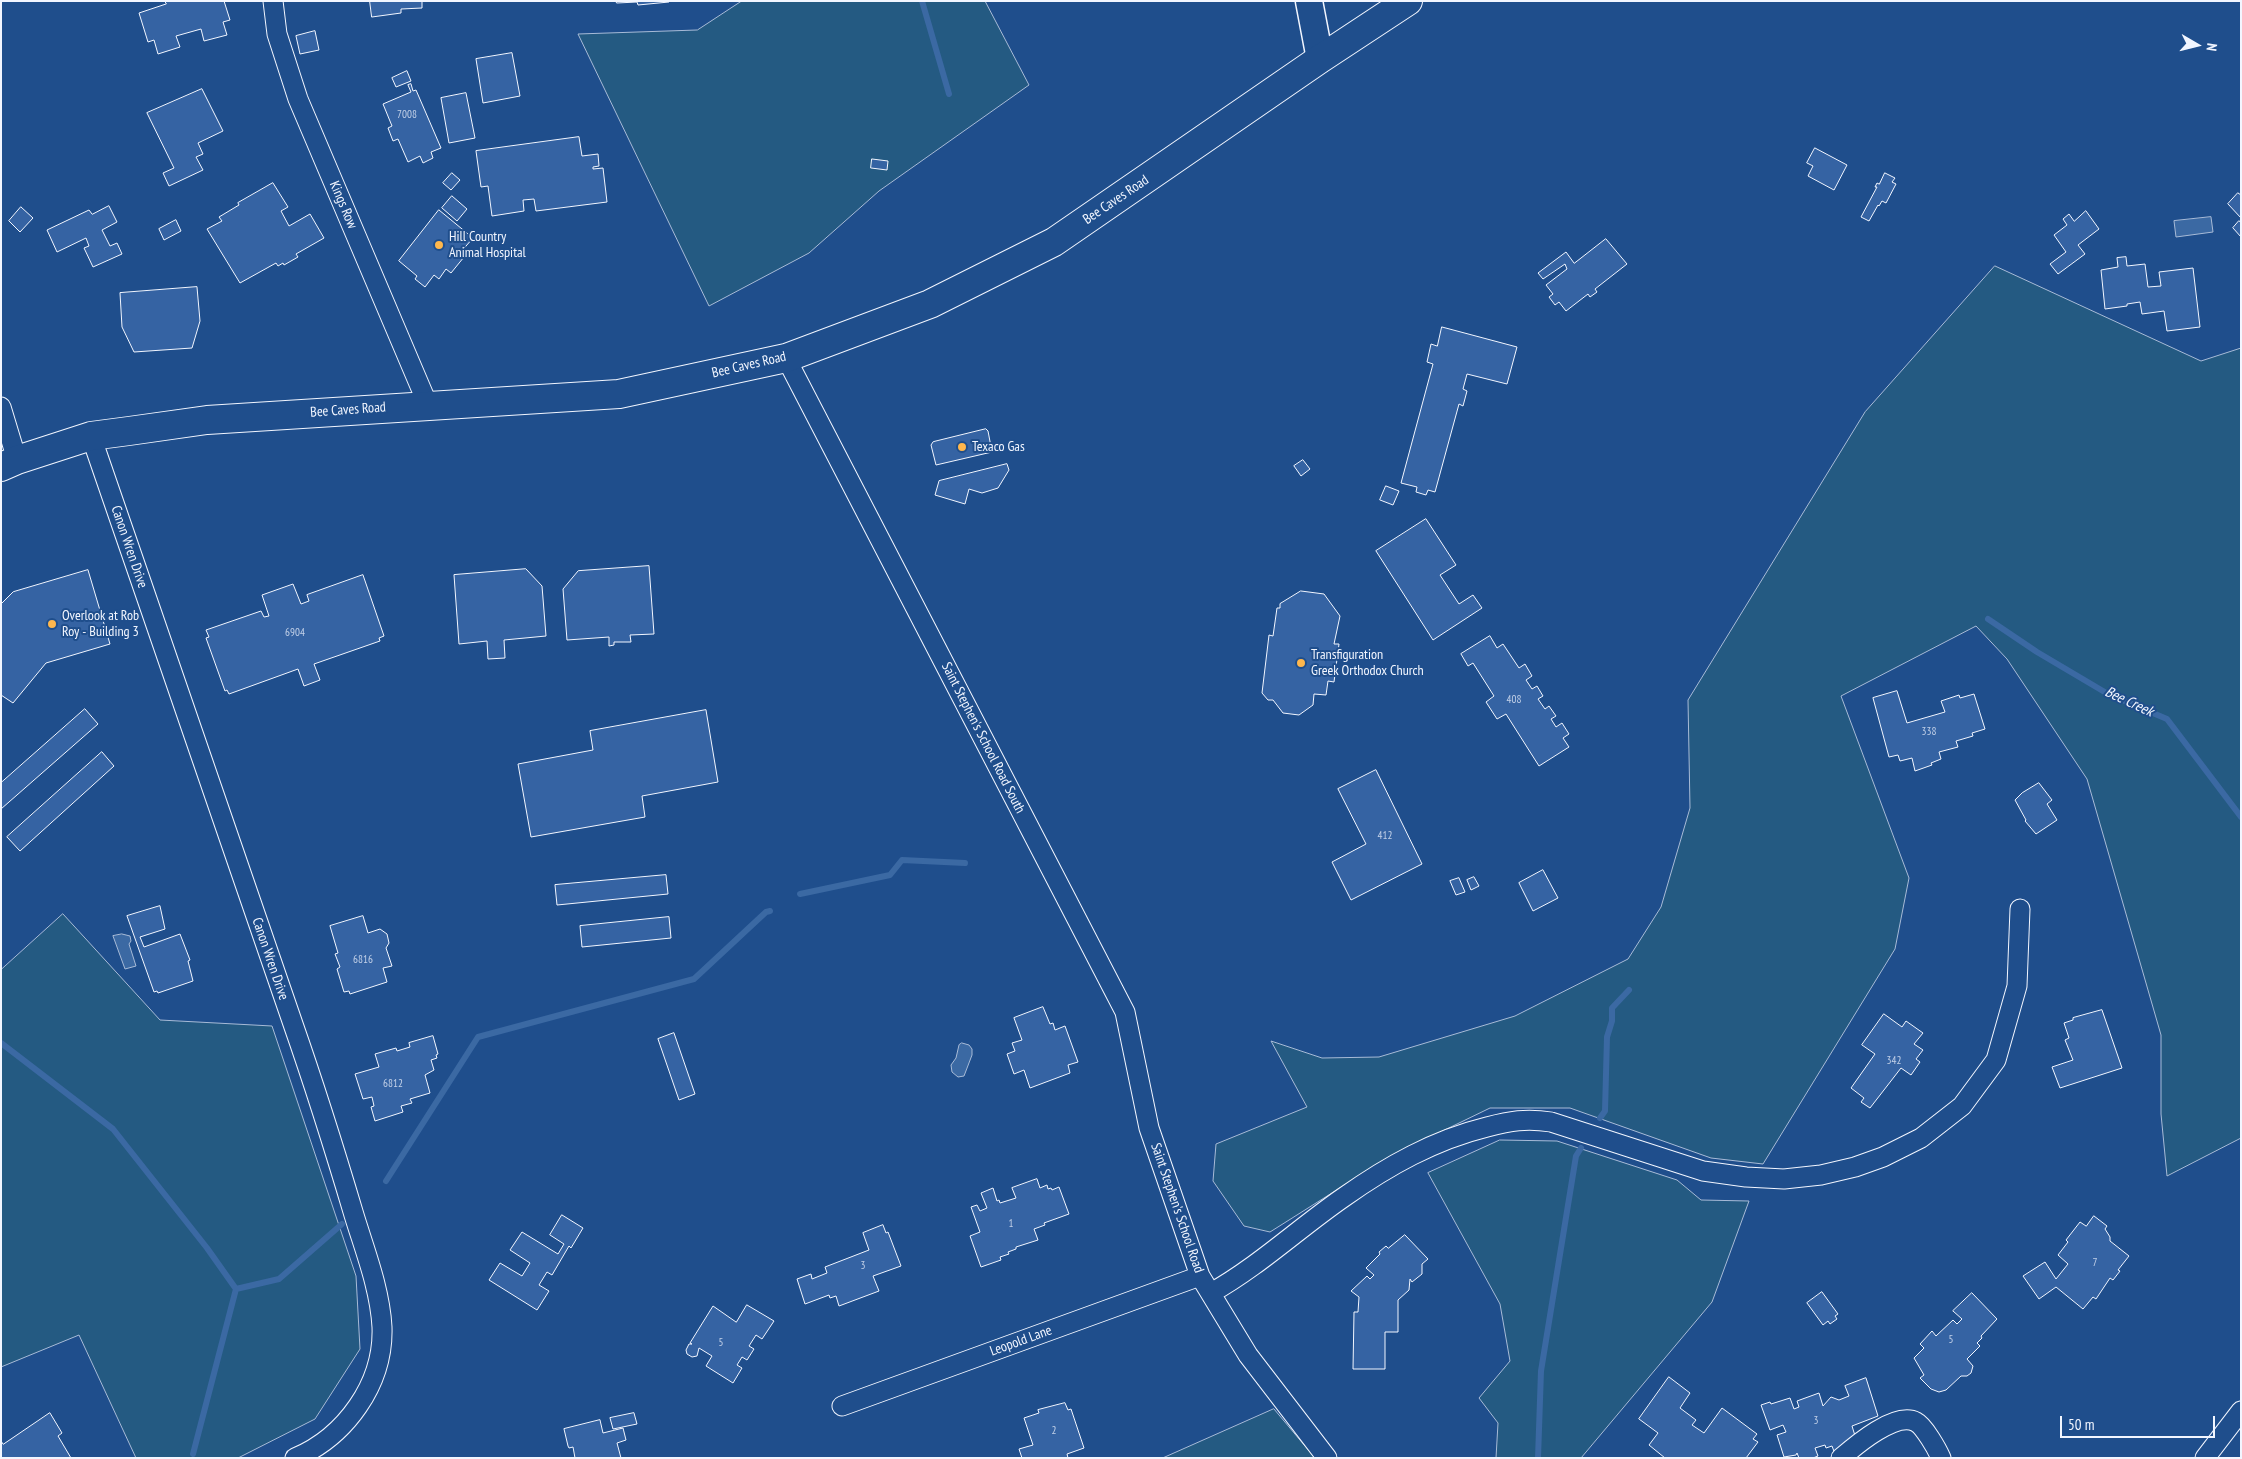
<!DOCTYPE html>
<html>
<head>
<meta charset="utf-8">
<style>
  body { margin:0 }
  #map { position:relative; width:2242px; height:1459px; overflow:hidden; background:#1f4e8c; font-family:"PT Sans Narrow",sans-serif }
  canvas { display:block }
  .frame { position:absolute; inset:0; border:2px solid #f2f6ff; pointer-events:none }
  .north { position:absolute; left:2172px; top:20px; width:50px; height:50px; -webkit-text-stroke:4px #1f4e8c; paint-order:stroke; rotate:98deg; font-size:14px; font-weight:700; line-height:20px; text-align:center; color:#f2f6ff }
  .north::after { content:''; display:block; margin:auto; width:18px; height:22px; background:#f2f6ff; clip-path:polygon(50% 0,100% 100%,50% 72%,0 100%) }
  .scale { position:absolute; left:2060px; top:1416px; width:155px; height:22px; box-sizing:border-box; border:2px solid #f2f6ff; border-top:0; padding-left:6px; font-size:15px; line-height:18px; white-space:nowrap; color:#f2f6ff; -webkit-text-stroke:4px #1f4e8c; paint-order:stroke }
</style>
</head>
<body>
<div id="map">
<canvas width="2242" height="1459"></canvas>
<div class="frame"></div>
<div class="north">N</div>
<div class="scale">50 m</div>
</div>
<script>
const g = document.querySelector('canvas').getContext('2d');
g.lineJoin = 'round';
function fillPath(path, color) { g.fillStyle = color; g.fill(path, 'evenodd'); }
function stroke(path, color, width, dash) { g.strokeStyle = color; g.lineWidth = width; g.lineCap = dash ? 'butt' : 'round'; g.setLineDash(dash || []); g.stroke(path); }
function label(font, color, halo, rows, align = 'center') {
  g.font = font + ' "PT Sans Narrow",sans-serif'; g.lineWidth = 4; g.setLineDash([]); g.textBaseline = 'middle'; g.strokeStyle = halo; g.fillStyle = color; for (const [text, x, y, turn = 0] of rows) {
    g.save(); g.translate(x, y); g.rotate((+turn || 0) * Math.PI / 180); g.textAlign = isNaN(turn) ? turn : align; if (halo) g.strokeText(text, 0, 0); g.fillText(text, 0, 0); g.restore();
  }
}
const green = new Path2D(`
  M742,1H985L1029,85L879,191L809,253L709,306L578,34L697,30Z
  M1995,266L2201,361L2241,348V1138L2167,1176L2161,1114V1035L2087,779L2007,659L1976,626L1841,696L1909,878L1895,949L1763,1164L1711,1158L1570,1108H1490L1389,1157L1270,1232L1244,1226L1213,1181L1216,1144L1307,1107L1271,1041L1322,1058L1379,1057L1515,1016L1628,959L1661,907L1690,808L1688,700L1865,412Z
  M63,914L160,1020L272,1026L356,1276L360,1349L315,1419L238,1458H136L79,1335L1,1367V970Z
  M1500,1140L1557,1141L1677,1180L1701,1200L1749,1201L1712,1302L1581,1458H1496L1498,1423L1479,1398L1510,1361L1500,1304L1428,1173Z
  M1274,1409L1315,1458H1163Z`);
const water = new Path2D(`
  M2211,217L2213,232L2176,237L2174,221Z
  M122,934L130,936L131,941L129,944L136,966L125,969L113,936Z
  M962,1043L969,1045L972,1049V1055L964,1076L958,1077L952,1072L951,1065L956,1058L959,1045Z`);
const stream = new Path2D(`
  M922,1L949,94
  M1988,619L2037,652L2108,694L2167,719L2241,817
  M800,894L890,875L902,860L965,863
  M1,1043L113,1129L207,1248L236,1289
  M1600,1118L1605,1111L1607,1037L1612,1021V1008L1629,990
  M386,1181L478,1037L694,979L766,912L770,911
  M193,1454L236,1289L279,1279L342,1224
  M1538,1458L1541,1371L1576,1156L1581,1148`);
const building = new Path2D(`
  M165,1H224L230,20L223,22L227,35L204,41L201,29L176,36L180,47L158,54L154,40L148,42L139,13L166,4Z
  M370,1H422V8L401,9V13L372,17Z
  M616,1H669V2L638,5L637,2L617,3Z
  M315,31L319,50L300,54L296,36Z
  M512,53L520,96L483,103L476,59Z
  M407,71L411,81L396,87L392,78Z
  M411,84L413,91L416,90L441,148L431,152L433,158L423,163L420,156L408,162L398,139L393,141L388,128L392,126L383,104L411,92L408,85Z
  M202,89L223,131L198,143L203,154L196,157L203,170L169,186L163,173L174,168L147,113Z
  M466,93L475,138L449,143L441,98Z
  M579,137L582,156L598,154L599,166L593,167V169L603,168L607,202L536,211L534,199L523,200L524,211L492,216L488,186L481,187L476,151Z
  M1815,148L1847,165L1834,190L1808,176L1813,166L1807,163Z
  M872,159L888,161L887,170L871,168Z
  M452,173L460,180L451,190L443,183Z
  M1885,173L1895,178L1892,182L1896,184L1886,203L1882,201L1879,206L1878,205L1869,221L1861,217L1877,187H1875L1877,183L1879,184Z
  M273,183L288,207L281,211L289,226L310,214L324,238L296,254L298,257L284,265L283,263L278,266L276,263L240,283L207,229L222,221L219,217L239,205L238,203Z
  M2238,193L2241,195V218L2228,204Z
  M452,196L467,209L457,221L442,208Z
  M109,206L117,222L102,230L110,246L117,243L122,254L93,267L84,248L89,246L86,238L57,252L47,230L89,210L92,214Z
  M21,207L33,218L20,232L9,221Z
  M439,210L473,238L460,253L464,257L451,273L446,269L439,279L434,275L425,287L415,279L417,276L399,261Z
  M2086,211L2099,229L2078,245L2085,254L2058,274L2050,264L2066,252L2054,235L2067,225L2063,219L2069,214L2074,221Z
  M176,220L181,231L164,240L159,229Z
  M2239,221L2241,222V237L2233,228Z
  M1606,239L1627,264L1595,289L1597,292L1590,297L1588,294L1566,311L1559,302L1555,305L1549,297L1553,294L1546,285L1567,269L1565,264L1543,279L1538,273L1566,252L1574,263Z
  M2126,257L2127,266L2145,264L2148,287L2161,286L2159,272L2193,268L2200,327L2167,331L2164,311L2142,314L2140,302L2127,304V306L2105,309L2101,270L2118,267L2117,258Z
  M197,287L200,321L192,348L134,352L122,327L120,293Z
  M1442,327L1517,347L1507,384L1467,374L1463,389L1467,391L1463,406L1459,404L1435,492L1428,490L1426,495L1416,492L1417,487L1401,483L1433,364L1427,362L1431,344L1437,346Z
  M986,429L988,431L992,452L936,465L931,445L933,442Z
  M1303,460L1310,469L1301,476L1294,466Z
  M1007,464L1009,470L998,488L982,493L969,489L965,504L935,495L939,481Z
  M1386,486L1399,491L1393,505L1380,500Z
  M1426,519L1456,565L1440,575L1459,604L1473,595L1482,608L1433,640L1376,551Z
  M649,566L654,634L630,635L631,642H614V645L609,646V637L567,640L563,589L578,571Z
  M526,569L542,586L546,636L504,640L505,658L488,659L487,641L459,644L454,575Z
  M88,570L110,644L46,663L13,703L1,695V604L13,592Z
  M363,575L384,636L379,638L380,641L314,664L320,680L304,686L298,669L229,694L227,690L225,691L206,638L209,637L206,630L261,611L264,617L269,616L262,595L293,584L301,604L309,601L307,595Z
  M1301,591L1324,594L1340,616L1334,644H1339L1334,682L1328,681L1326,695L1314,694L1313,705L1299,715L1283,713L1273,700H1268L1262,693L1269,635L1273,636L1277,608H1280V604Z
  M1490,636L1497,648L1503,644L1519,668L1525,664L1532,676L1526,680L1532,689L1537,686L1543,696L1538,699L1545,709L1549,706L1556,716L1551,719L1556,727L1562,723L1569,734L1563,738L1569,747L1539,766L1506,714L1497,719L1486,702L1494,696L1473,663L1468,666L1461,654Z
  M1897,691L1907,723L1945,712L1941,701L1959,695L1960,698L1974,694L1985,729L1972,733L1973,736L1956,741L1958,747L1939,752L1941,759L1931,763L1932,765L1915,771L1912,758L1900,761L1898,755L1889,757L1873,698Z
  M85,709L98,724L1,809V783Z
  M706,710L718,782L642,796L645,817L531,837L518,764L593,750L590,731Z
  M102,752L114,766L20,851L7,837Z
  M1376,770L1422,864L1351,900L1332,862L1366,844L1338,789Z
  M2039,783L2052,800L2047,804L2057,820L2036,834L2025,821L2026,820L2015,800L2022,793Z
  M1543,870L1558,898L1533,911L1519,883Z
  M666,875L668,894L557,905L555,885Z
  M1474,877L1479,886L1471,890L1467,880Z
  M1459,878L1465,892L1456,895L1450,881Z
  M160,906L165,929L140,937L144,947L180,934L190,960L188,961L193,981L158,993L157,991L154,992L148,975L127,916Z
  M363,916L368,933L380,929L387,934L389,943L386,948L392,966L383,968L387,982L350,994L349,991L344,992L337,969L340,967L335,954L338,953L330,926Z
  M669,917L671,938L582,947L580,926Z
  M1043,1007L1050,1024L1053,1023L1055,1030L1065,1026L1078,1062L1068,1065L1070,1073L1030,1088L1024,1070L1014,1074L1007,1054L1015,1051L1012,1043L1022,1040L1014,1018Z
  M2102,1010L2122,1068L2060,1088L2052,1067L2073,1060L2065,1040L2069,1038L2064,1023L2073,1020V1018Z
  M1884,1014L1902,1027L1906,1021L1923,1033L1914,1044L1923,1050L1916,1059L1920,1062L1911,1075L1901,1068L1870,1108L1861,1102L1864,1098L1851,1088L1875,1054L1862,1045Z
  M674,1033L695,1094L679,1100L658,1039Z
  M433,1036L438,1054L436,1055L437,1058L431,1060L434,1070L425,1075L430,1093L410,1099L412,1103L401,1106L403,1112L375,1121L371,1107L374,1106L372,1097L363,1099L355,1074L379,1067L375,1054L396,1048L397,1051L410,1047L409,1043Z
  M1037,1179L1040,1188L1047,1185L1048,1189L1051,1188L1052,1190L1059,1187L1069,1214L1044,1223L1045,1225L1034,1229L1038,1240L1016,1247V1249L1008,1252L1009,1254L1000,1257L1001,1260L981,1267L970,1236L980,1232L971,1207L977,1205L980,1211L987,1208L981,1193L993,1188L997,1201L999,1200L1000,1203L1016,1198L1012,1188Z
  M562,1215L583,1228L571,1248L569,1246L552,1275L547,1272L539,1285L549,1291L537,1310L489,1280L500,1263L522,1276L530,1263L510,1250L522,1232L558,1254L564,1244L550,1235Z
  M2094,1216L2107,1226L2105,1229L2110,1237V1241L2129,1256L2118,1270L2120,1271L2113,1280L2110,1278L2096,1299L2093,1297L2083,1309L2056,1287L2039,1299L2023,1276L2045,1262L2056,1279L2068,1264L2058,1255L2068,1242L2066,1240L2080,1222L2086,1226Z
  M883,1225L886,1233L888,1232L901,1266L873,1276L879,1291L839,1306L836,1296L830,1298L829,1295L805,1304L797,1279L811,1274L812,1279L827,1273L825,1267L869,1250L863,1233Z
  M1405,1235L1428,1259L1422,1264V1274L1412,1282L1410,1279L1409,1290L1398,1300V1332H1385V1369H1353L1354,1312H1358L1359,1297L1351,1291L1367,1276L1370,1279L1374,1275L1366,1268L1380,1254L1379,1252L1386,1246L1388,1248Z
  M1822,1292L1838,1314L1835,1316L1837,1319L1830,1324L1828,1321L1823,1325L1807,1303Z
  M1972,1293L1997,1319L1981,1336L1982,1338L1977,1343L1980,1346L1967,1359L1973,1366L1971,1373L1967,1376H1961L1946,1390L1939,1392L1931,1389L1920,1378L1924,1375L1914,1358L1924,1348L1920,1344L1932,1331L1936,1336L1953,1320L1957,1324L1962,1319L1953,1311Z
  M747,1305L774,1321L762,1339L756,1335L749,1346L754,1349L747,1360L742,1357L737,1365L742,1368L733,1383L706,1366L712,1356L699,1348L697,1356L692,1357L687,1354L686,1350L689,1344H692L690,1343L713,1306L736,1322Z
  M1669,1377L1690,1393L1680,1408L1696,1420L1692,1425L1704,1433L1722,1408L1757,1434L1753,1439L1758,1442L1746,1458H1665L1649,1445L1658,1433L1639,1419Z
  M1866,1378L1878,1416L1852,1426L1856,1439L1835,1454L1832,1446L1826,1448L1825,1445L1815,1448L1818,1456L1813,1458H1799L1797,1453L1796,1455L1784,1457L1777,1435L1786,1432L1783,1425L1770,1430L1761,1405L1770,1402L1771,1404L1790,1398L1794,1409L1799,1407L1797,1401L1819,1393L1823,1406L1831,1397L1839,1400L1849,1396L1845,1386Z
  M1065,1403L1068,1410L1071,1409L1084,1448L1067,1454L1068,1458H1022L1019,1449L1033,1445L1024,1418L1039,1413L1038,1410Z
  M50,1413L62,1433L58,1436L71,1458H1V1441L3,1444Z
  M634,1413L637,1424L613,1429L610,1418Z
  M600,1420L603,1433L623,1428L626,1440L617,1443L621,1458H575L573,1447L569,1448L568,1446L564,1429Z`);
const street = new Path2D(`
  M273,1L277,34L298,99L428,405
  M786,358L1125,1012L1149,1128L1200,1276L1248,1355L1327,1458
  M1,407L17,460
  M91,436C158,632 226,828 293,1024C315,1087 335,1151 354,1215C365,1251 380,1289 382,1327C384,1384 345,1437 295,1458
  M1211,1293C1259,1266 1299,1228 1344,1197C1388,1166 1434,1140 1487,1127C1510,1121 1526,1118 1551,1122L1703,1171L1746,1177L1784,1179L1821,1175L1855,1167L1883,1157L1921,1138L1962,1106L1996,1060L2017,986L2020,909
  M842,1406L1200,1276
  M1841,1458C1856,1445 1896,1411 1916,1422C1924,1426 1937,1449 1941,1458
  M2205,1458L2241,1411`);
const secondary = new Path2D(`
  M1309,1L1320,59`);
const primary = new Path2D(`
  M1,467L17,460L91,436L129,431L207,420L619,394L786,358L930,304L1054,242L1320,59L1408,1`);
const markers = [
  [439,245,5,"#ffb74d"],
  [962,447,5,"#ffb74d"],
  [52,624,5,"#ffb74d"],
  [1301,663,5,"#ffb74d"]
];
const numberNames = [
  ["7008",407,115],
  ["6904",295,633],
  ["408",1514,700],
  ["338",1929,732],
  ["412",1385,836],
  ["6816",363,960],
  ["342",1894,1061],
  ["6812",393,1084],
  ["1",1011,1224],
  ["7",2095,1263],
  ["3",863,1266],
  ["5",1951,1340],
  ["5",721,1343],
  ["3",1816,1421],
  ["2",1054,1431]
];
const streetNames = [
  ["Bee Caves Road",1116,200,-34],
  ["Kings Row",343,205,67],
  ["Bee Caves Road",749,365,-13],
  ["Bee Caves Road",348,410,-4],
  ["Canon Wren Drive",129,547,71],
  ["Saint Stephen's School Road South",983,738,63],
  ["Canon Wren Drive",270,959,71],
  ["Saint Stephen's School Road",1177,1208,71],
  ["Leopold Lane",1021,1341,-20]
];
const poiNames = [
  ["Hill Country",449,237],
  ["Animal Hospital",449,253],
  ["Texaco Gas",972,447],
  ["Overlook at Rob",62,616],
  ["Roy - Building 3",62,632],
  ["Transfiguration",1311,655],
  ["Greek Orthodox Church",1311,671]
];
const waterNames = [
  ["Bee Creek",2129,702,25]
];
fillPath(green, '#245a82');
stroke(green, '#a8bbd7', 1);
fillPath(water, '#3b69a3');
stroke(water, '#a8bbd7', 1);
stroke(stream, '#3b69a3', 6);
fillPath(building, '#3563a3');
stroke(building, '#f2f6ff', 1);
stroke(street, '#f2f6ff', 21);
stroke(secondary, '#f2f6ff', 29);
stroke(primary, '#f2f6ff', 30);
stroke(street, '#1f4e8c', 19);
stroke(secondary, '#1f4e8c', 26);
stroke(primary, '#1f4e8c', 28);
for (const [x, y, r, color] of markers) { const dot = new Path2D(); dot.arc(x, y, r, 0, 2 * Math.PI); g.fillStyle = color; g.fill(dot); stroke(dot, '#1f4e8c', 2); }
label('11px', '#c3d1e8', null, numberNames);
label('14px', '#f2f6ff', '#1f4e8c', streetNames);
label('14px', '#f2f6ff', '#1f4e8c', poiNames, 'left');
label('italic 15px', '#f2f6ff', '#1f4e8c', waterNames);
</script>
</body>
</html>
